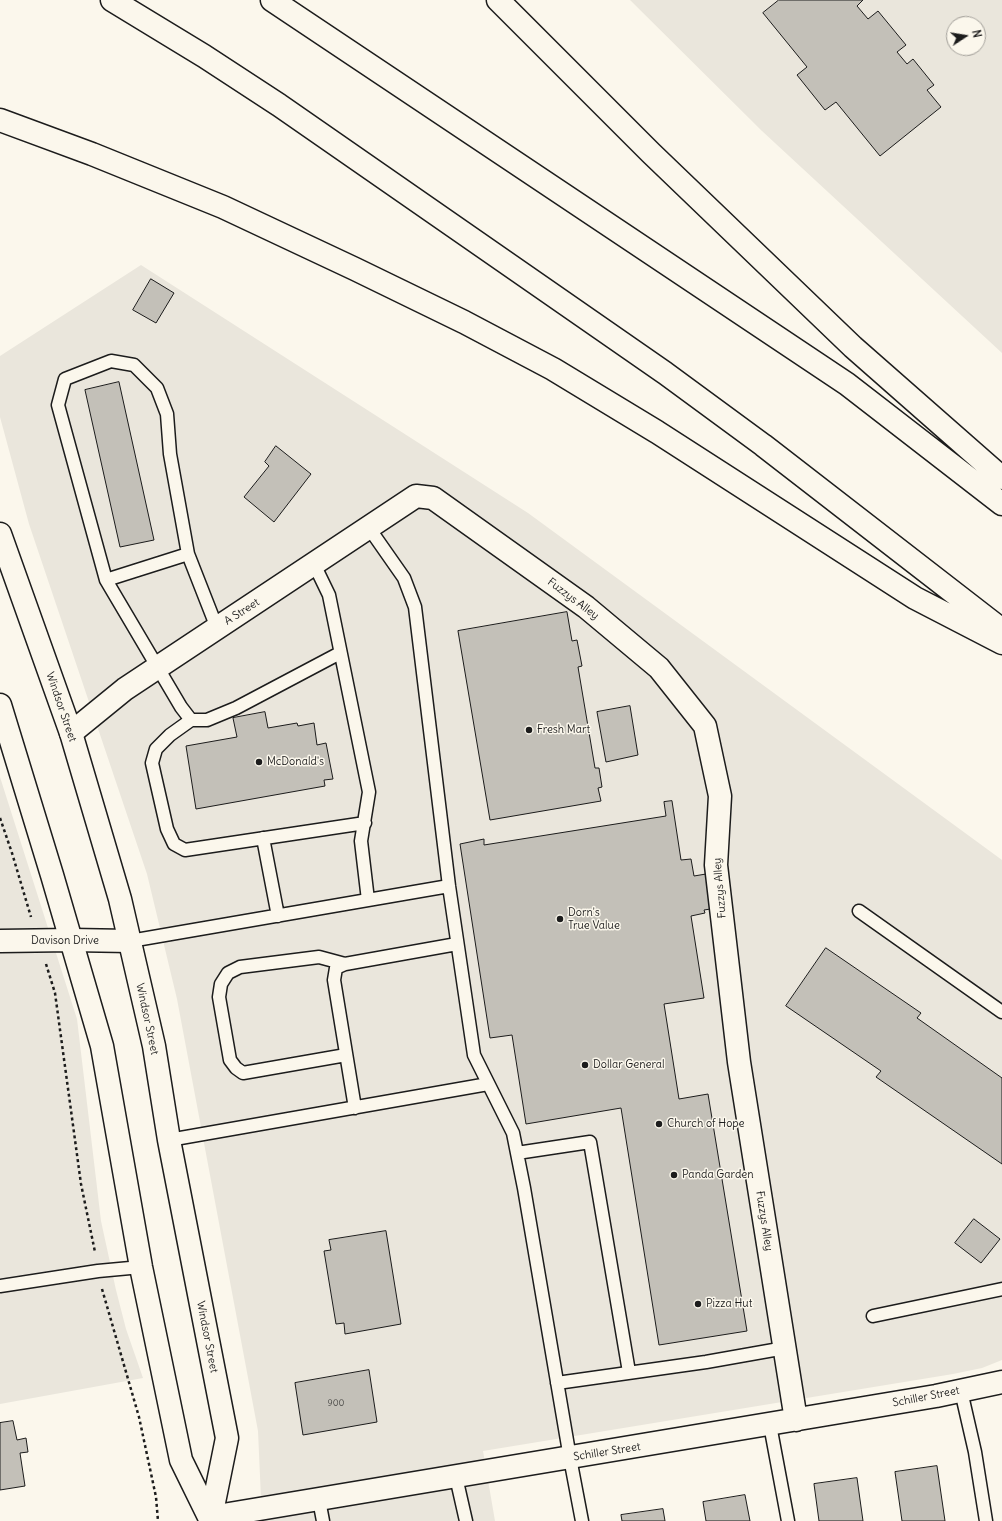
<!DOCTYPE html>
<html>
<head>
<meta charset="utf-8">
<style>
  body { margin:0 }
  #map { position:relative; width:1002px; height:1521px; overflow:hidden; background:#fbf7ec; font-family:Delius,sans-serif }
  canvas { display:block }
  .north { position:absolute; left:946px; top:16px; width:40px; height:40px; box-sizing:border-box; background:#fbf7ec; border:1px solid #a29f99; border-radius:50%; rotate:78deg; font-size:11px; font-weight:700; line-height:16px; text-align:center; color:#1c1c1c }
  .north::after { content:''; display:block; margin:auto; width:14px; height:18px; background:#1c1c1c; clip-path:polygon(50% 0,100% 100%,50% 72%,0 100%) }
</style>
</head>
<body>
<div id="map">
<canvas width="1002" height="1521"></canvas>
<div class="north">N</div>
</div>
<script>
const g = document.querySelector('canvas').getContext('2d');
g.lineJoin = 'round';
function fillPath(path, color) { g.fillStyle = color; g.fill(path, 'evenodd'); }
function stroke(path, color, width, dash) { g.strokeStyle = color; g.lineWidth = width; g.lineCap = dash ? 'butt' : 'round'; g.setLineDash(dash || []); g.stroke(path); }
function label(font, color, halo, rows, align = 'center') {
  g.font = font + ' Delius,sans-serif'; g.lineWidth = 3; g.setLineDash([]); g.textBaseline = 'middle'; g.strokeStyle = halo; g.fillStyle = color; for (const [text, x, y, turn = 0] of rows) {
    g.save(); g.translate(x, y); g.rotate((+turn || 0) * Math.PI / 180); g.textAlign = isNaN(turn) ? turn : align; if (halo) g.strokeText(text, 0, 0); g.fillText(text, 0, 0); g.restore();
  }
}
const built = new Path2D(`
  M630,0H1002V353L762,131ZM954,24H978V48H954Z
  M141,265L528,513L1002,860V1360L982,1368L953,1374L483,1451L495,1521H262L258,1431L177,999L147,874L29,524L0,417V356Z
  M0,777L77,1019L101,1221L116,1290L126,1329L143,1378L0,1404Z`);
const building = new Path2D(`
  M779,0H863L857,6L868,19L878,11L906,45L897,52L907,64L913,59L934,85L927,90L941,107L880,156L836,102L825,110L797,75L807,67L763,13Z
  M151,279L174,293L156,323L133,310Z
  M119,382L154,540L120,547L85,390Z
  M276,446L311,474L274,522L244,497L269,466L265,462Z
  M567,612L572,641L577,640L582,666L578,667L595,768H599L602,787L598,788L601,801L490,820L458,631Z
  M630,706L638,755L606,762L597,712Z
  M265,712L268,728L297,723L298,726L314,723L317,745L326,743L333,779L324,780L325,786L196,809L186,746L237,737L233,718Z
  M672,801L681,860L691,859L694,876L712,873L717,908L704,910L705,913L691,916L704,998L664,1004L679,1099L708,1094L747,1331L659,1345L621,1108L526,1124L512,1035L490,1038L460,844L484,839V845L666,816L664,802Z
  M826,948L921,1013L917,1018L1002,1078V1164L876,1077L881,1071L786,1006Z
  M974,1219L1000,1239L981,1263L955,1243Z
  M386,1231L401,1324L345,1334L344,1323L336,1324L324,1251L331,1250L329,1240Z
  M369,1370L377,1422L303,1435L295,1383Z
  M13,1421L17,1440L26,1438L28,1452L20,1453L25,1486L0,1490V1423Z
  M937,1466L945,1521H902L895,1472Z
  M857,1478L863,1521H819L814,1484Z
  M745,1495L750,1521H706L703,1502Z
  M663,1509L665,1521H622L621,1515Z`);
const path = new Path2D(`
  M0,818L12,853L31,917
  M46,964L55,993L81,1184L95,1252
  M102,1289L139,1417L156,1497L158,1521`);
const lane = new Path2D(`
  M369,528L404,578L415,607L449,886L474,1055L513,1133L524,1188L570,1458L582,1521
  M314,564L329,595L369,792L361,841L368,900
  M106,580L188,554
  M340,653L236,708L207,720H191L170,735L156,749L152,763L167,829L174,844L185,850L365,823
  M191,720L181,707L106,580L58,405L65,379L111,361L134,365L157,388L167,414L170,454L188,554L217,628
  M263,838L278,916
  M859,911L1002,1012
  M130,941L449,886
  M345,964L319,957L240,967L228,973L221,984L219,997L230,1060L236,1068L243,1073L346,1055
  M355,1108L334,980L336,968L345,964L457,944
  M169,1140L488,1084
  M517,1153L590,1142L629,1372
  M0,1286L98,1271L141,1267
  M873,1316L1002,1289
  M557,1383L706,1362L785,1348
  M961,1391L975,1452L986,1521
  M770,1425L788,1521
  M456,1477L466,1521
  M319,1500L323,1521`);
const street = new Path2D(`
  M71,733L125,689L416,496L433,498L586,607L659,668L705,726L720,796L716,865L739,1062L796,1420
  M0,941L71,940L130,941
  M211,1517L936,1396L1002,1382`);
const primary = new Path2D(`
  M0,534L71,733L120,899L154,1046L169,1140L227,1438L211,1517
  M0,705L52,875L102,1046L141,1267L181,1460L211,1521`);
const highway = new Path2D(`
  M112,0L204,56L279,105L665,373L763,445L1002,630
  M272,0L847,384L1002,504
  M498,0L651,153L853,347L1002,478
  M0,120L92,154L223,207L355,269L464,322L553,369L657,432L915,598L1002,643`);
const markers = [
  [529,730,4,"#1c1c1c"],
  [259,762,4,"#1c1c1c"],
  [560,919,4,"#1c1c1c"],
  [585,1065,4,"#1c1c1c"],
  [659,1124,4,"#1c1c1c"],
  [674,1175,4,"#1c1c1c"],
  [698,1304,4,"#1c1c1c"]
];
const numberNames = [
  ["900",336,1403]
];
const streetNames = [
  ["Fuzzys Alley",573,599,37],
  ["A Street",242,612,-33],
  ["Windsor Street",61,707,71],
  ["Fuzzys Alley",720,888,-95],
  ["Davison Drive",65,941],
  ["Windsor Street",147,1019,78],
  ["Fuzzys Alley",764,1221,81],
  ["Windsor Street",207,1337,79],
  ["Schiller Street",926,1397,-11],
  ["Schiller Street",607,1452,-9]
];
const poiNames = [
  ["Fresh Mart",537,730],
  ["McDonald's",267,762],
  ["Dorn's",568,913],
  ["True Value",568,926],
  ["Dollar General",593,1065],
  ["Church of Hope",667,1124],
  ["Panda Garden",682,1175],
  ["Pizza Hut",706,1304]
];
fillPath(built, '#eae6dc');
fillPath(building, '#c3c0b8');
stroke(building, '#1c1c1c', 1);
stroke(lane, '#1c1c1c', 15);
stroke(street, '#1c1c1c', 25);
stroke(primary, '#1c1c1c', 25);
stroke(highway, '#1c1c1c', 25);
stroke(path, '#1c1c1c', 2.5, [3, 3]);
stroke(lane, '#fbf7ec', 12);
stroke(street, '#fbf7ec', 22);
stroke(primary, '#fbf7ec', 22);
stroke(highway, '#fbf7ec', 22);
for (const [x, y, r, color] of markers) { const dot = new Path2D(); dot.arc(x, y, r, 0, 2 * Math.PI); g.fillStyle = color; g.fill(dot); stroke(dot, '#fbf7ec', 1.5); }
label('9px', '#464543', null, numberNames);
label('11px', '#1c1c1c', '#fbf7ec', streetNames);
label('11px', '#1c1c1c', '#fbf7ec', poiNames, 'left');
</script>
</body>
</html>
